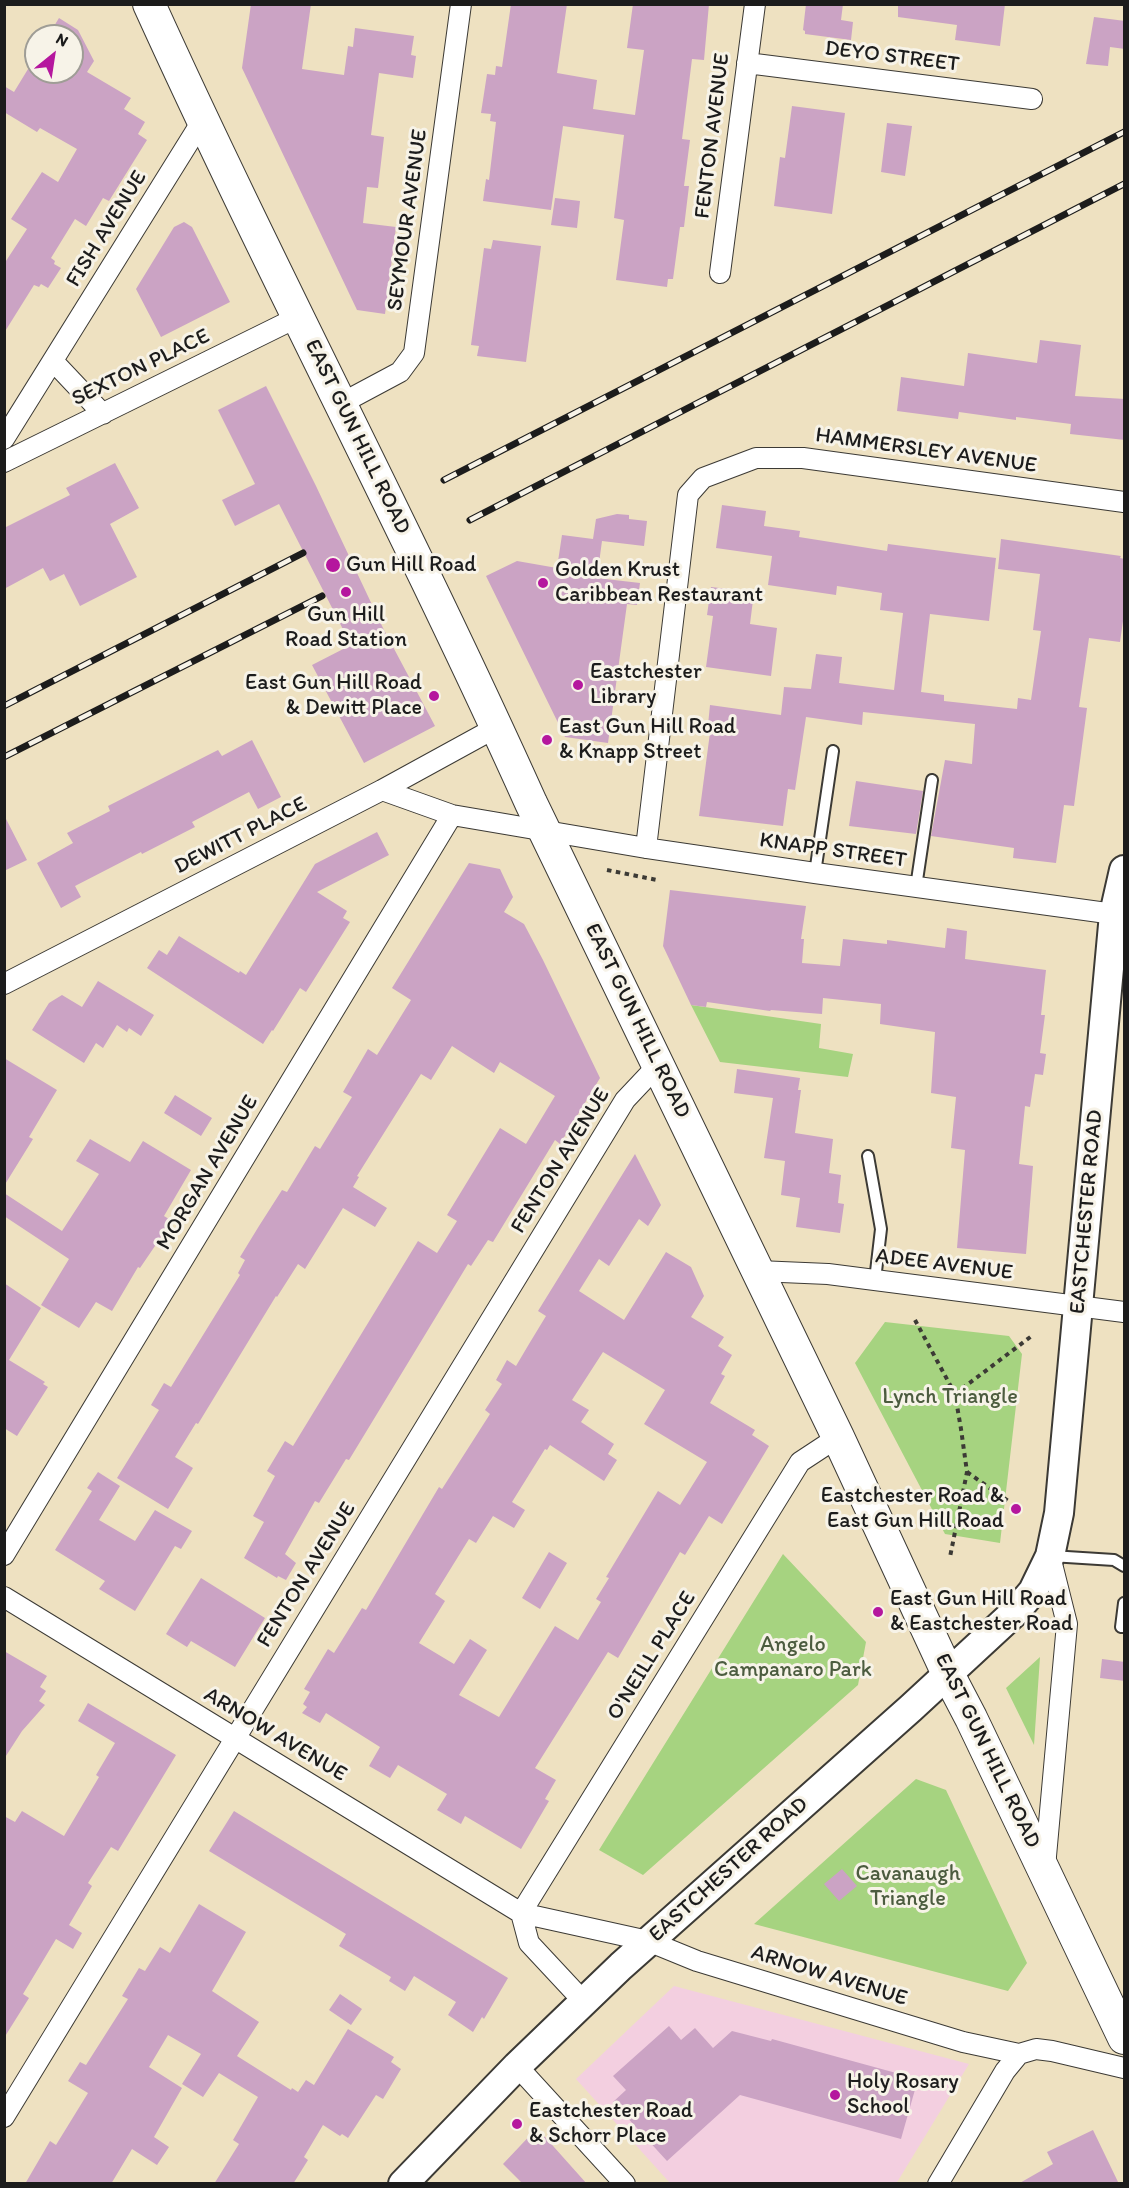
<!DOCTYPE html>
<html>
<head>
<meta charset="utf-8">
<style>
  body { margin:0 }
  #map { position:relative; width:1129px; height:2188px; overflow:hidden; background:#eee1c1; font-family:Itim,sans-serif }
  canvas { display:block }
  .frame { position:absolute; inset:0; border:6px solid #1c1c1c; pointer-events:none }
  .north { position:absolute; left:24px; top:24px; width:60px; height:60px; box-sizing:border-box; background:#f7f3e8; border:2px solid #9f9d96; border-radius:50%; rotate:30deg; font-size:16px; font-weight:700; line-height:24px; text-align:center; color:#1c1c1c }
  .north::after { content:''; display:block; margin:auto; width:21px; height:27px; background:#b5179e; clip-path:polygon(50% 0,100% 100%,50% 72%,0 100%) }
</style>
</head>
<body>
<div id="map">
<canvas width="1129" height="2188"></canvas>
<div class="frame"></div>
<div class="north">N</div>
</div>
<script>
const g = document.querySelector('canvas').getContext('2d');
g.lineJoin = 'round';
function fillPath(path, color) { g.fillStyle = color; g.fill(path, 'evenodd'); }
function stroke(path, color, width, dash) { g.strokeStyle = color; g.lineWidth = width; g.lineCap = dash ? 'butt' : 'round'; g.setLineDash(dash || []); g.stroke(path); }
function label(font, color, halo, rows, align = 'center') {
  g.font = font + ' Itim,sans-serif'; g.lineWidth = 6; g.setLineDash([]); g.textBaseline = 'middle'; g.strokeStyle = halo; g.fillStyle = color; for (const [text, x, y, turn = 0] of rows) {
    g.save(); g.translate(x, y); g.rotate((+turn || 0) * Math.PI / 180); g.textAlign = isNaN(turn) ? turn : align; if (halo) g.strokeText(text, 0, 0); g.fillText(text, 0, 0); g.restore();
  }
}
const built = new Path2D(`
  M674,1986L969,2064L896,2184L670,2183L576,2079Z`);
const green = new Path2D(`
  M691,1005L821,1024L819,1048L853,1054L848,1077L720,1062Z
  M885,1322L1009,1336L1022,1354L1000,1543L945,1534L855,1363Z
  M783,1554L866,1642L858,1685L643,1875L599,1850Z
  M1040,1657L1034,1745L1006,1688Z
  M916,1779L946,1790L1027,1963L1008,1991L754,1924Z`);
const building = new Path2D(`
  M251,4H311L302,69L344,75L348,46L353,47L355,28L414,36L411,55L416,56L413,78L379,73L371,135L384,137L378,188L367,187L363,223L396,227L385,314L357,310L242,68Z
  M511,4H567L557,73L597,80L593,109L635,115L644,50L627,48L633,4H709L704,60L692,59L682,139L690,140L684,186H689L684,227H680L673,279H668L667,287L616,280L624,220L614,218L624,135L563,126L551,210L483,201L486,179L489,180L496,122L490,121L491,114L481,113L487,74L495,75L496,66L502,67Z
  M806,4H843L841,20L853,22L851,40L805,34V31L803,30Z
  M898,4H1005L1000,46L955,40L957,25L898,17Z
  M1094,17L1125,21V49L1110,47L1108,66L1086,64Z
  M59,18L78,30L94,61L87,72L131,98L124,109L145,122L138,134L147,140L109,201L103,198L86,226L75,219L51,258L55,261L54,264L61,268L48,288L41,284L39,287L34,285L4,333V264L27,229L11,219L42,172L58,182L77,149L40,128L37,132L4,112V86L14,92L36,56V72H72V36H48Z
  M792,106L845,113L832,214L774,206L780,157L785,158Z
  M887,123L912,126L905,176L881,172Z
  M555,198L580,201L577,228L551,225Z
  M184,222L192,227L230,302L161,337L136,289L174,227Z
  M493,240L541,246L526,362L477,356L479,346L471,345L484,248L491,249Z
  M1040,340L1081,345L1075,396L1125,399V440L1070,434L1071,424L1016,417V420L959,412L958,419L897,411L901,377L964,386L968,353L1037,363Z
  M266,386L316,486L383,628L435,726L364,763L312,665L351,645L279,504L235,526L222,500L255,484L218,410Z
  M115,463L139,508L110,524L137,577L80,606L64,574L50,581L43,568L4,589V528L70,495L66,488Z
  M722,505L766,511L764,526L800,531L799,537L887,551L888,544L996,558L989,621L930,614L921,692L944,695V701L1017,709L1018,698L1031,700L1041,631L1033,630L1040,574L998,569L1001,539L1121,556L1120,558L1125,559V607L1120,642L1089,638L1079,707L1087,708L1074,806L1064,805L1056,863L1013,858L1014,848L931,836L945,760L972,764L975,724L863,712L862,725L806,717L795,790L788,789L783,826L699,816L711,725H708L710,705L781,715L784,687L811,689L816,654L842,657L839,683L894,690L903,613L880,610L882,593L837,586L836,595L768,585L772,556L716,548Z
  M617,514L629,515V519L647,521L644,546L602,541L597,578L640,583L637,605L627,604L608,743L565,737L486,576L517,561L557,568L562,535L593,539L596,519Z
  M711,587L754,592L750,624L777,628L771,676L706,667L713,616L707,615Z
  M252,740L281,797L258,809L249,792L192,822L195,827L142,854L141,852L75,886L81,897L61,908L37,863L73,843L67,833L110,811L108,806L218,750L222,756Z
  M856,781L923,791L916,834L849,826Z
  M4,815L27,860L4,871Z
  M377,832L389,855L317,892L347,911L343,918L350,922L306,992L300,988L273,1031L272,1030L263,1044L147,968L159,950L167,955L179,936L239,973L240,971L246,975L315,864Z
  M469,863L500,869L513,897L504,912L524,924L543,960L600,1078L560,1144L555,1140L493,1242L488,1240L471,1266L468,1264L349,1460L346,1459L319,1503L315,1501L285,1554L296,1563L286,1580L278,1576L277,1578L244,1558L264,1522L253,1516L275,1476L267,1471L285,1441L293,1446L418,1241L437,1253L457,1221L447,1215L500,1128L526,1144L555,1096L500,1062L494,1073L452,1046L431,1080L421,1074L357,1176L359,1177L353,1187L387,1208L375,1227L343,1208L305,1269L298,1264L277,1297L276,1296L198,1424L196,1423L175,1457L193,1468L168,1509L117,1478L159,1410L151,1405L164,1383L171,1387L240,1275L238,1273L245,1260L240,1257L259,1226L282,1190L287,1192L315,1146L320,1149L352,1097L343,1092L368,1049L377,1055L411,1000L392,988Z
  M670,890L806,906L801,939H804L802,963L840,966L843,939L887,944V940L945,948L947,928L967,931L965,959L1046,970L1041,1015H1045L1040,1053L1046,1054L1043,1075L1035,1074L1030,1107L1025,1106L1019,1164L1033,1166L1026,1254L957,1248L965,1150L951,1148L956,1097L931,1093L935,1032L880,1024L881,1004L823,998L822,1014L771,1010L770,1011L707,1002L706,1007L691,1005L663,946Z
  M98,981L154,1015L141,1036L129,1028L127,1032L117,1025L103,1048L96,1043L84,1063L32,1030L49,1003L62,995L82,1007Z
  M4,1058L57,1090L29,1137L33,1139L4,1186Z
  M737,1069L800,1078L798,1090H801L795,1133L833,1139L829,1173L841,1175L838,1203L844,1204L840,1233L796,1227L800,1198L781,1195L785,1161L764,1158L773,1098L734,1093Z
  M175,1095L212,1118L201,1136L164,1113Z
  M90,1139L130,1162L143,1141L191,1170L164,1216L172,1221L140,1268L138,1267L112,1311L96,1302L79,1328L41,1305L69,1259L4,1216V1193L62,1231L99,1174L76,1161Z
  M635,1154L661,1205L648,1226L639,1219L609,1266L599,1259L579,1291L624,1320L666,1252L691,1267L704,1296L691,1317L724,1337L718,1346L732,1355L721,1374L725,1376L710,1403L755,1430L752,1435L769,1446L722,1524L709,1516L685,1555L680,1552L618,1658L608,1652L535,1768L556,1780L545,1799L549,1801L521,1849L465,1816L461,1824L437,1810L447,1794L398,1765L390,1778L369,1766L380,1747L326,1713L320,1723L302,1713L307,1707L303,1704L310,1692L304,1689L328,1649L334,1653L362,1608L366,1610L439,1487L442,1489L490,1414L485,1410L502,1384L496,1380L507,1360L516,1366L529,1344L546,1316L538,1311ZM603,1352L665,1390L644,1424L707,1462L680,1505L658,1491L606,1577L609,1578L596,1599L601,1602L578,1640L555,1626L499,1717L459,1695L487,1650L470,1639L454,1664L419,1643L445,1601L435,1594L469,1539L476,1543L493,1516L514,1528L525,1510L512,1502L545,1449L547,1450L550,1445L604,1481L617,1460L608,1454L614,1444L581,1422L589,1410L572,1400Z
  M4,1283L41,1308L9,1360L45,1382L43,1384L48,1387L17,1436L4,1428Z
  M98,1472L120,1486L99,1520L135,1541L155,1510L192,1531L181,1549L175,1546L135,1611L99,1589L105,1581L55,1550L92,1491L87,1488Z
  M549,1552L567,1563L540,1609L522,1598Z
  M201,1578L265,1618L235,1667L191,1641L187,1647L166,1634Z
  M4,1651L47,1676L40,1687L46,1691L39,1701L45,1705L22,1731L4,1759Z
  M1102,1659L1125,1662V1681L1100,1678Z
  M88,1703L176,1755L118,1851L111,1847L88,1883L92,1886L69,1925L82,1933L73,1949L56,1939L23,1994L29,1998L4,2038V1816L15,1822L22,1811L64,1836L99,1777L96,1775L115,1743L78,1721Z
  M234,1811L508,1978L484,2019L482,2017L473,2032L448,2015L456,2002L414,1976L405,1991L389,1981L391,1977L339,1946L346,1934L209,1851Z
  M842,1869L857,1886L839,1901L824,1884Z
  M199,1904L246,1932L212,1991L259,2022L237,2056L291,2090L292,2088L298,2092L306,2080L314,2085L348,2029L394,2057L391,2062L401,2069L383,2099L376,2095L348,2138L342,2134L340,2136L323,2125L304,2157L308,2160L293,2184H214L239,2144L233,2140L258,2097L219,2073L203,2097L182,2084L201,2054L168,2035L149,2067L182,2088L154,2137L169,2147L157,2165L132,2149L111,2184H25L50,2141L56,2145L88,2093L68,2081L80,2062L86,2065L128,1999L122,1996L139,1968L145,1971L160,1947L170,1953Z
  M340,1994L362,2009L351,2025L329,2010Z
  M669,2026L681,2040L695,2028L713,2048L732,2031L771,2041L772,2039L918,2079L901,2139L740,2095L667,2161L613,2102L626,2090L613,2076Z
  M537,2128L587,2184H523L503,2164Z
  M1093,2130L1119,2184H1018L1053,2164L1047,2152Z`);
const path = new Path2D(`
  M607,870L657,880
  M915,1320L955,1394L961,1429L967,1472L950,1557
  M955,1394L1033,1335
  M967,1472L1011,1503
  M954,1602L962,1601`);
const service = new Path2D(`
  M815,873L833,751
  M916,887L932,780
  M868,1156L881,1229L875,1280
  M1051,1556L1114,1560L1124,1566
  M1124,1603L1121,1627H1124`);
const minor = new Path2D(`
  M747,63L1032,99
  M720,273L755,4
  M53,361L103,414
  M342,403L400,372L414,353L461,4
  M4,439L202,121
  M4,462L298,317
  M382,790L452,815L646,848L815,873L1114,914
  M646,848L688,495L703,478L756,458H803L1124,502
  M4,984L382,790L497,727
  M758,1271L828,1274L1124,1312
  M4,1555L452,815
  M4,1597L521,1913L648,1941L697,1961L963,2042L1019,2054L1036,2049L1052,2051L1124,2068
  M1045,1867L1067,1624L1050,1556
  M584,2002L529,1943L521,1913L800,1462L838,1437
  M517,2066L625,2184
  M4,2117L625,1100L658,1065
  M938,2184L1005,2071L1019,2054`);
const secondary = new Path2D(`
  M403,2184L517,2066L621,1966L911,1708L1016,1611L1033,1591L1050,1556L1059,1513L1114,914L1124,870`);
const primary = new Path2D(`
  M149,4C271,273 410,534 531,803L838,1437L948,1674L971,1718L1124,2038`);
const rail = new Path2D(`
  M444,480L1124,132
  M470,520L1124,184
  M4,706L303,553
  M4,757L322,596`);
const markers = [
  [333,565,8,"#b5179e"],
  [543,583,6,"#b5179e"],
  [346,592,6,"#b5179e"],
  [578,685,6,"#b5179e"],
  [434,696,6,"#b5179e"],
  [547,740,6,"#b5179e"],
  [1016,1509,6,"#b5179e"],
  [878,1612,6,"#b5179e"],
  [835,2095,6,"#b5179e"],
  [517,2124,6,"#b5179e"]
];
const streetNames = [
  ["DEYO STREET",892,57,7],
  ["FENTON AVENUE",713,136,-83],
  ["SEYMOUR AVENUE",408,220,-82],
  ["FISH AVENUE",107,229,-58],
  ["SEXTON PLACE",141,368,-26],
  ["EAST GUN HILL ROAD",357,437,64],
  ["HAMMERSLEY AVENUE",926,451,8],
  ["DEWITT PLACE",241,836,-27],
  ["KNAPP STREET",833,851,8],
  ["EAST GUN HILL ROAD",637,1021,64],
  ["FENTON AVENUE",561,1161,-58],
  ["MORGAN AVENUE",208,1173,-59],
  ["EASTCHESTER ROAD",1087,1212,-85],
  ["ADEE AVENUE",944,1265,7],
  ["FENTON AVENUE",307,1575,-58],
  ["O'NEILL PLACE",652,1656,-58],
  ["ARNOW AVENUE",275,1735,31],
  ["EAST GUN HILL ROAD",987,1751,64],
  ["EASTCHESTER ROAD",729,1870,-42],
  ["ARNOW AVENUE",829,1976,17]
];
const poiNames = [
  ["Gun Hill Road",346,565],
  ["Golden Krust",555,570],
  ["Caribbean Restaurant",555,595],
  ["Gun Hill",346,615,"center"],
  ["Road Station",346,640,"center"],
  ["Eastchester",590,672],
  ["Library",590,697],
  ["East Gun Hill Road",422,683,"right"],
  ["& Dewitt Place",422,708,"right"],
  ["East Gun Hill Road",559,727],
  ["& Knapp Street",559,752],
  ["Eastchester Road &",1004,1496,"right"],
  ["East Gun Hill Road",1004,1521,"right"],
  ["East Gun Hill Road",890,1599],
  ["& Eastchester Road",890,1624],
  ["Holy Rosary",847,2082],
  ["School",847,2107],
  ["Eastchester Road",529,2111],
  ["& Schorr Place",529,2136]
];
const parkNames = [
  ["Lynch Triangle",950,1397],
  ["Angelo",793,1645],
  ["Campanaro Park",793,1670],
  ["Cavanaugh",908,1874],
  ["Triangle",908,1899]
];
fillPath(built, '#f3cfe0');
fillPath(green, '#a6d380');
fillPath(building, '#cba3c4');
stroke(service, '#3c3a35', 14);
stroke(minor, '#3c3a35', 22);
stroke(secondary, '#3c3a35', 32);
stroke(primary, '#3c3a35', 34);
stroke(path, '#3c3a35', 4, [4.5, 4.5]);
stroke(service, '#fff', 10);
stroke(minor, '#fff', 20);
stroke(secondary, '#fff', 28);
stroke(primary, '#fff', 32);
stroke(rail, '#1c1c1c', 7);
stroke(rail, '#f7f3e8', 4.5, [14]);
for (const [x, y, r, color] of markers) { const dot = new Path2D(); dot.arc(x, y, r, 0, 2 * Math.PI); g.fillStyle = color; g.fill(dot); stroke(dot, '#f7f3e8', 2); }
label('22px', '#1c1c1c', '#f7f3e8', streetNames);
label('22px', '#1c1c1c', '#f7f3e8', poiNames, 'left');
label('22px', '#4c5c3f', '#f7f3e8', parkNames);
</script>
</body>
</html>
